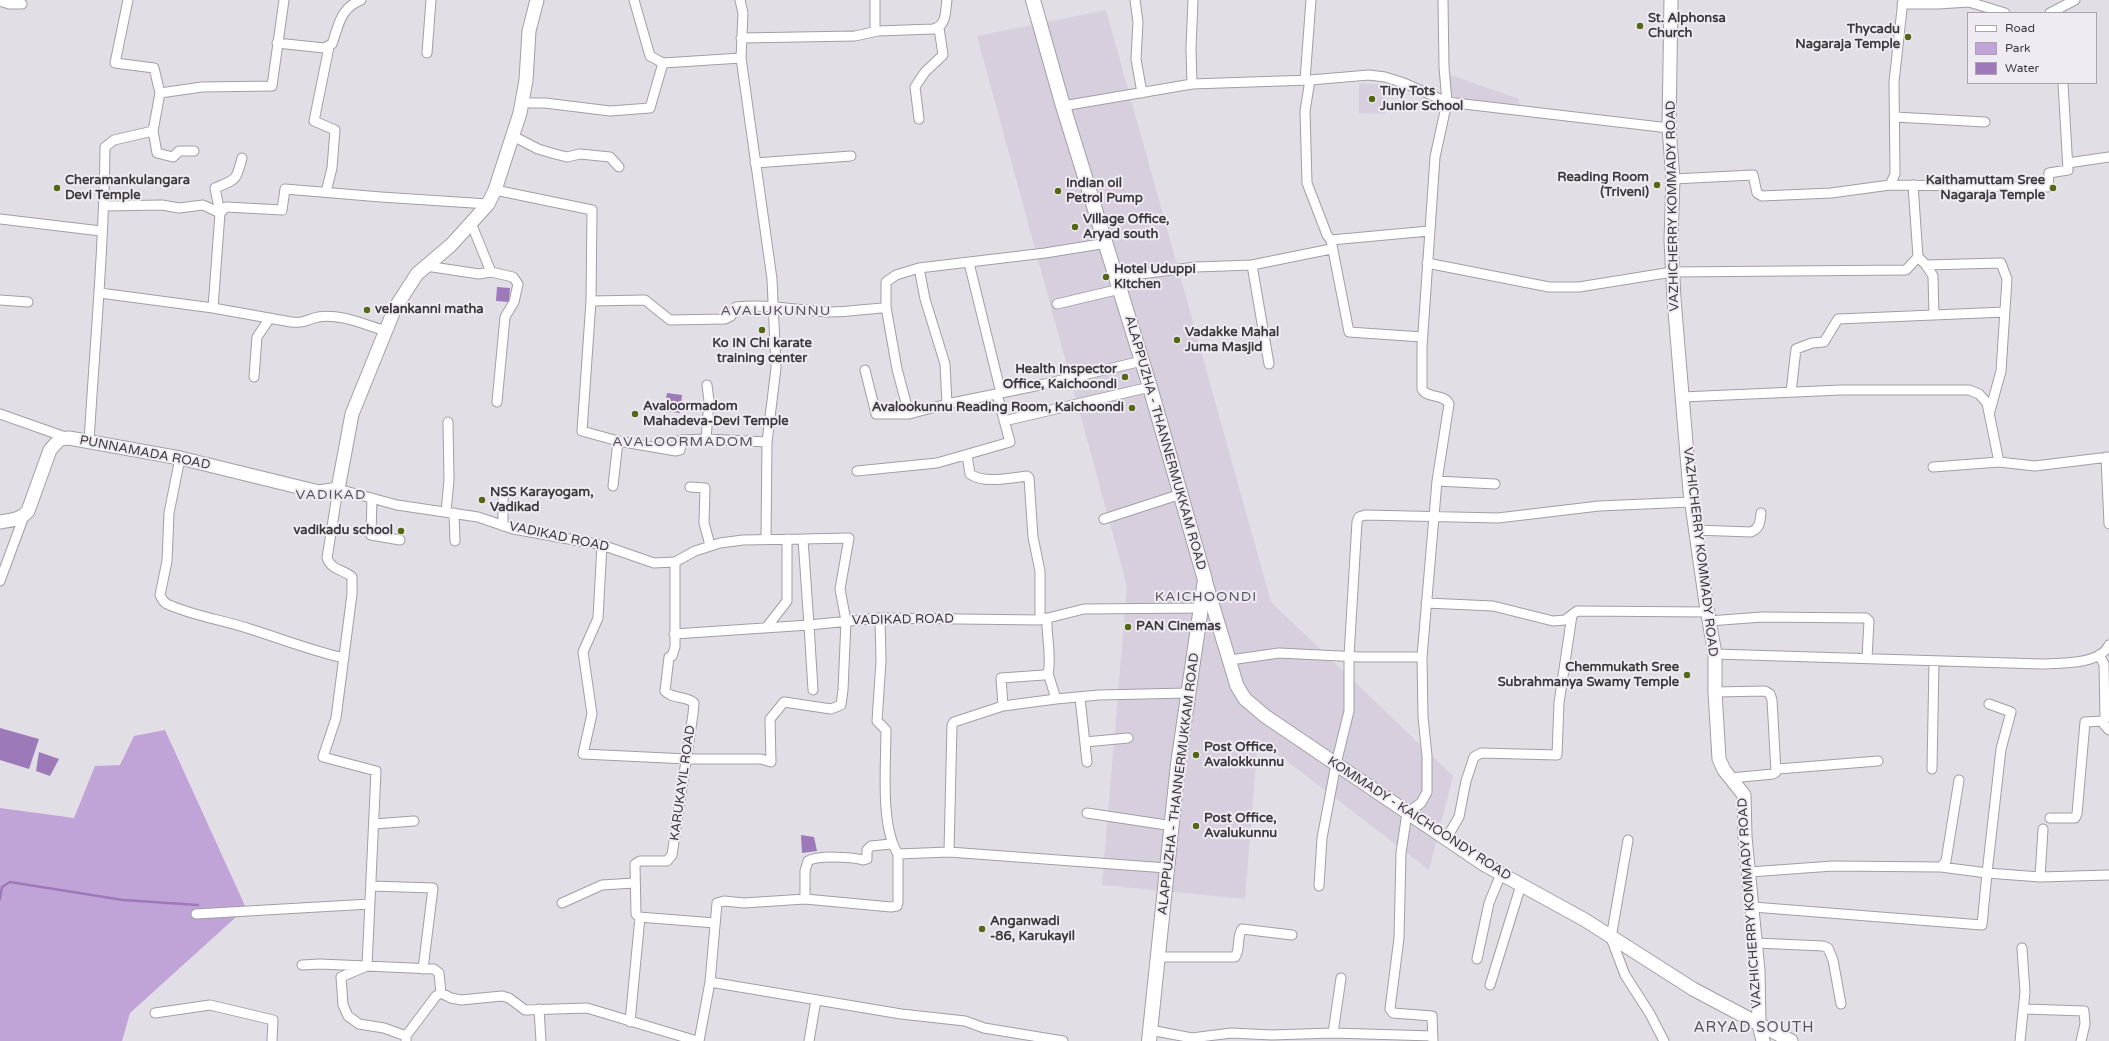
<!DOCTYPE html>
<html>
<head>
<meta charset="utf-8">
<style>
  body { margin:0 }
  #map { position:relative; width:2109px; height:1041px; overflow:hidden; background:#e2dee6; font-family:"Varela Round",sans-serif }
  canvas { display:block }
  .legend { position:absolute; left:1967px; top:12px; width:130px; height:72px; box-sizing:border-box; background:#f0ebf3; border:1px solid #a8a4aa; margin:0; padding:5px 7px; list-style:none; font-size:12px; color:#3b393c }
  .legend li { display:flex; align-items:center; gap:8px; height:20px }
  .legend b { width:20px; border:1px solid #a8a4aa }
</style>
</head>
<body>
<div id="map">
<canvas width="2109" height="1041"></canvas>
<ul class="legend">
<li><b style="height:5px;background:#fff"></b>Road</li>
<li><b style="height:11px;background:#c1a4d7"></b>Park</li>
<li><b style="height:11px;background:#9e79b9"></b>Water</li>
</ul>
</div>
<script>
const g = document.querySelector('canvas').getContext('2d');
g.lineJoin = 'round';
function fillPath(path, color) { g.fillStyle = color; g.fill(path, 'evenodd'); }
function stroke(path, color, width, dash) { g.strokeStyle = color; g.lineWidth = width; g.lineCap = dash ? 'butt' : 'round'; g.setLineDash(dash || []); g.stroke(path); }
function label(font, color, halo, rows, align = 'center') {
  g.font = font + ' "Varela Round",sans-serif'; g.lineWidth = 4; g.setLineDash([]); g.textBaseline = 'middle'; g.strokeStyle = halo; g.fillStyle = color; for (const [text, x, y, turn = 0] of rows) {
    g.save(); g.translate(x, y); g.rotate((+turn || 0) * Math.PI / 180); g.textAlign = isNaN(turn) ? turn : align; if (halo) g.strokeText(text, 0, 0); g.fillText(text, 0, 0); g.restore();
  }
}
const built = new Path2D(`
  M1106,10L1271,602L1453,776L1429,870L1258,739L1245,899L1102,885L1127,586L977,36Z
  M1445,73L1519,99L1520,111L1448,104Z
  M1359,83L1385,85V114L1359,113Z`);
const green = new Path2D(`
  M165,730L246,908L130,1013L122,1041H0V808L74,818L95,766L120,765L134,736Z`);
const water = new Path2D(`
  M497,287L510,288L509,302L496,301Z
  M667,393L682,395L680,413L664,411Z
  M0,728L39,739L29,769L0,760Z
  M39,752L59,759L50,776L36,771Z
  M801,835L814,837L817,851L802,853Z`);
const stream = new Path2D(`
  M0,899L2,887L10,882L123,900L198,905`);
const street = new Path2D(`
  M634,0L650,56L663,63L741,58
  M740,0L743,13L741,58L772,279L776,368L767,442L766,539
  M875,0V31
  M1135,0L1138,22L1136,59L1142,93
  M0,1L9,4H22
  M1902,4H1938L1969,2L2005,13
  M2050,13L2075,0
  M741,38L855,36L878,31L933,29C947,26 945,12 947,0
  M277,43L324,48L332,44C339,25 340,8 361,0
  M427,53L431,0
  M1305,80L1311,0
  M1310,80L1305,111L1307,183L1327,235L1331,240
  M1192,84L1191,48L1193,0
  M160,93L202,87L272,86L284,0
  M522,103H545L610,111L650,108L663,63
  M1063,106L1192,84L1310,80L1369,75L1385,77L1404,83L1447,102L1669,128
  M1895,117L1985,122
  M919,119L915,87L925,72L943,55L939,28
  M153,131L157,153L173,157L179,151H194
  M513,136L538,149L555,154L567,157L580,154L610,157L619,167
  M755,163L851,156
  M2068,163L2109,157
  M1673,179L1753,175L1757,193L1762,196L1831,193L1890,185L1895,174L1894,82L1903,0
  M1890,185L2048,187L2049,173L2068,170L2063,83
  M1913,185L1918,257L1926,265L2001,263L2007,279L2001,371L1990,411
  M495,190L592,210L591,301L582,431L618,441
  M326,192L332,168L335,130L314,121L329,47
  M105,206L162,205L179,208L203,205L220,213
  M220,213L215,188C237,179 236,181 242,158
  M0,219L101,231
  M471,223L491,272
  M969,263L1001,393
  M1427,263L1549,287H1579L1672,272L1906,270L1918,257
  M1252,265L1269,364
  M1926,265L1933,276L1934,315
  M426,266L479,274L491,272L513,277L518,284L514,302L505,317L497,402
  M919,268L925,299L945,364L947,404
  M1116,277L1196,267L1252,265L1331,249
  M100,293L213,308L291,322C307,323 305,320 318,317C340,313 365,325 386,331
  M0,300L28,302
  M591,301L645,300L670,320L725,319L731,316L736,307C766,303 799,311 830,312C848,312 865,309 882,308L886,307V282L896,275L919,268L1045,253L1107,243
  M1057,304L1120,289
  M886,307L897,369L909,414L947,404L1045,384L1142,361
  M213,308L220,213L226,207L282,210L285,189L381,197L488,204
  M1422,337L1349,332L1331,240L1429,231
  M865,370L876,414H909
  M254,377L257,337L270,318
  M1791,392L1796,349L1812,343L1824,342L1838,319L2005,312
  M1682,397L1841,390H1969L1979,394L1987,403L1999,462
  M0,414L68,438
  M1004,421L1150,387
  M706,439L709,401L707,385
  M89,441C95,343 104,245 105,147L114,140L153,131L160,93L154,68L115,63L128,0
  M967,455L970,474C984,484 1010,478 1027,476L1029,478L1033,537L1040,571V620
  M2106,457L2109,524
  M180,458L169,513L167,561L160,595C162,599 163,602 167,604C193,616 223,620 250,629C282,639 312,651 344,658
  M1933,467L1999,462L2035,466L2109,457
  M857,471L937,463L1010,442L997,394
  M1437,481L1495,484
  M613,486L618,441L676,451L680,450L681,440L706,439L767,442
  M690,487L705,488L704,523L710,545
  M503,496V526
  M372,498L371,535L400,540
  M446,512L449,480L448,422
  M454,513L455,541
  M1104,519L1181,494
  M1695,530L1751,532C1760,528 1760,522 1761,513
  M602,545L598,618L583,652L592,714L583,754L687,759H761L771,762L770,719L784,702L831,709L841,705L843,690L846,621L840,589L849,538L803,539
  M675,562V647L672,656L669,657L665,691C673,700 686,695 694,703L693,714L672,855L667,861H640L635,864L636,914L639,917L715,923
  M0,581L24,516
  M1426,603L1493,606L1553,621L1565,620L1577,611L1707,612
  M880,618L881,661L877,721L886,730C886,765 880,826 898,854L949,852L1167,868
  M1709,621L1762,617L1866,618L1869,621L1867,658
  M766,628L787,601V539
  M674,634L809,625L813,690
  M1715,654L2041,664C2060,663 2100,665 2109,645
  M1230,660L1279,653L1360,657H1422
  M1048,673L1056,699
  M1715,692L1765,691L1770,694L1772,700L1776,772L1773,774L1731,778
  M1080,698L1087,762
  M1003,706L1001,678L1044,675L1048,673C1052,659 1046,634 1047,618
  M2101,721L2109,730
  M1085,742L1128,738
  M1778,769L1878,761
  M1932,769L1934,662
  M1087,813L1173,826
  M2050,818H2075L2077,814L2085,722L2103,721L2105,719L2104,664L2099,655
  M374,824L414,821
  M1446,839L1459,817L1466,781L1474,757L1481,753L1557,755L1559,703L1572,615
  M1628,840L1611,938L1625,975L1650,1014L1664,1041
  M949,852L952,725L954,722L1003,706L1056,699L1099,695L1188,693
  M1941,867L1987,873L2001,749L2011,712L1989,704
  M1750,872L1833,866L1941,867L1946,861L1959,780
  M2040,877L2043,829
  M371,886L433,888L423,969
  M1319,886L1322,838L1336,764L1349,711V656L1357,522L1359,517L1365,515L1498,518L1599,506L1691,502
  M805,899V871L808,861C818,855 851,857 863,860L867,859V850L871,846L891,844
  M562,903L602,885L634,883
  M1753,907L1982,925L1987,873L2040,877L2109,875
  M196,914L370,904
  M1756,943L1823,946L1828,948L1833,960L1841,1004
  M1158,957H1235C1241,949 1236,938 1242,929L1292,935
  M1477,959L1489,903L1501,874
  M302,965L320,964L434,969L439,973L441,993
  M710,982L901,1014L965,1021L984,1028L1063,1041
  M1490,985L1521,885
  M539,1009L541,1041
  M2025,1009L2084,1011L2085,1024L2081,1041
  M155,1013L210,1005L273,1020L272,1041
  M630,1022L640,917
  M1150,1030L1192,1038L1231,1033L1272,1035L1333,1033L1433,1036
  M1333,1033L1341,978
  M406,1036L384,1028L359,1024L348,1016L343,1005L341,977L367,966L376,771L323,757L336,718L352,594V577C343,569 332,571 327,558L338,489L397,505L478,517L513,529L602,545L654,563L675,562L695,551L720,543L743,540L803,539L809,625L880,618L1040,620L1084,609L1201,608
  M406,1041V1036L436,996L441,993L451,998L461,1000L502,996L509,998L525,1010L587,1008L697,1041
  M699,1041L710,982L717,903L724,901L744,903L805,899L891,907L897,906L898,902V854
  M809,1041L816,1000
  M1433,1041L1432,1016L1393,1013L1390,1009L1399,938L1401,853L1407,813L1421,803L1427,792V756L1423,717L1422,657L1437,481L1449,404C1444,393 1427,399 1422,389V347L1435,157L1447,102L1444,67L1443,0
  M2020,1041L2025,992L2022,948`);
const secondary = new Path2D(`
  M1671,0L1669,128L1673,179L1671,240L1674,299L1690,491L1706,603L1715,654V692L1719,759L1724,770L1744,795L1745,837L1758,971L1759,1024L1763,1041
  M0,522C11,520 21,520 28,511L50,450L60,439L69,438L180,458L319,492L338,489L352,414L395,308L417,274L451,245L471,223L488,204L495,190L520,113L526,80L529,31L537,0
  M1205,580L1237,686L1245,699L1265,716L1485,865L1585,920L1693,989L1791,1041`);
const primary = new Path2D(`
  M1033,0L1063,106L1150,387L1205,580L1178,764L1149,1041`);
const markers = [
  [1640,26,4,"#536714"],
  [1908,37,4,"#536714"],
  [1372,99,4,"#536714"],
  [1657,185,4,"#536714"],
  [57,188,4,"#536714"],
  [2053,188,4,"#536714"],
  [1058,191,4,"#536714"],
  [1075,227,4,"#536714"],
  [1106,277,4,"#536714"],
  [367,310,4,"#536714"],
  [762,330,4,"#536714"],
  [1177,340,4,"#536714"],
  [1125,377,4,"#536714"],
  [1132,408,4,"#536714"],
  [635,414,4,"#536714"],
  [482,500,4,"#536714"],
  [401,531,4,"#536714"],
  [1128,627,4,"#536714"],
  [1687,675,4,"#536714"],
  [1196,755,4,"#536714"],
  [1196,826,4,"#536714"],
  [982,929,4,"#536714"]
];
const poiNames = [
  ["St. Alphonsa",1648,19],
  ["Church",1648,34],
  ["Thycadu",1900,30,"right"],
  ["Nagaraja Temple",1900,45,"right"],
  ["Tiny Tots",1380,92],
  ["Junior School",1380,107],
  ["Reading Room",1649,178,"right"],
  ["(Triveni)",1649,193,"right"],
  ["Cheramankulangara",65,181],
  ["Devi Temple",65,196],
  ["Kaithamuttam Sree",2045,181,"right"],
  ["Nagaraja Temple",2045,196,"right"],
  ["Indian oil",1066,184],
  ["Petrol Pump",1066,199],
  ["Village Office,",1083,220],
  ["Aryad south",1083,235],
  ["Hotel Uduppi",1114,270],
  ["Kitchen",1114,285],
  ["velankanni matha",375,310],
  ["Vadakke Mahal",1185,333],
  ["Juma Masjid",1185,348],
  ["Ko IN Chi karate",762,344,"center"],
  ["training center",762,359,"center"],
  ["Health Inspector",1117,370,"right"],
  ["Office, Kaichoondi",1117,385,"right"],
  ["Avaloormadom",643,407],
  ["Mahadeva-Devi Temple",643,422],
  ["Avalookunnu Reading Room, Kaichoondi",1124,408,"right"],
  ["NSS Karayogam,",490,493],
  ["Vadikad",490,508],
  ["vadikadu school",393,531,"right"],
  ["PAN Cinemas",1136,627],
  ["Chemmukath Sree",1679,668,"right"],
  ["Subrahmanya Swamy Temple",1679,683,"right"],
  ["Post Office,",1204,748],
  ["Avalokkunnu",1204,763],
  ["Post Office,",1204,819],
  ["Avalukunnu",1204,834],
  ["Anganwadi",990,922],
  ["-86, Karukayil",990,937]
];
const streetNames = [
  ["VAZHICHERRY KOMMADY ROAD",1673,206,-91],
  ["ALAPPUZHA - THANNERMUKKAM ROAD",1165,443,74],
  ["PUNNAMADA ROAD",145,453,11],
  ["VADIKAD ROAD",559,537,12],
  ["VAZHICHERRY KOMMADY ROAD",1700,552,83],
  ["VADIKAD ROAD",903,620,-1],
  ["KARUKAYIL ROAD",683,783,-82],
  ["ALAPPUZHA - THANNERMUKKAM ROAD",1179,784,-83],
  ["KOMMADY - KAICHOONDY ROAD",1419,819,33],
  ["VAZHICHERRY KOMMADY ROAD",1750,903,-94]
];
const neighbourhoodNames = [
  ["AVALUKUNNU",776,311],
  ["AVALOORMADOM",683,442],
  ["VADIKAD",331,495],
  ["KAICHOONDI",1206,597]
];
const quarterNames = [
  ["ARYAD SOUTH",1754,1028]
];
fillPath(built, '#d8cfde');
fillPath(green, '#c1a4d7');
fillPath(water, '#9e79b9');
stroke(stream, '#9e79b9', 2.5);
stroke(street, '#a29ea5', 11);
stroke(secondary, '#a29ea5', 15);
stroke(primary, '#a29ea5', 16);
stroke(street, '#fff', 9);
stroke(secondary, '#fff', 13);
stroke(primary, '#fff', 14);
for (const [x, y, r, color] of markers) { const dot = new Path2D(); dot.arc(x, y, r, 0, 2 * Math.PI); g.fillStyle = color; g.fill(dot); stroke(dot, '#f0ebf3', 1.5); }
label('bold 13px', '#3b393c', '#f0ebf3', poiNames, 'left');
label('13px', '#3b393c', '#f0ebf3', streetNames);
g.letterSpacing = '1px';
label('14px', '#57535a', '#f0ebf3', neighbourhoodNames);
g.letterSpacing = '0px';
g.letterSpacing = '1px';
label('15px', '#57535a', '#f0ebf3', quarterNames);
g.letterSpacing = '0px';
</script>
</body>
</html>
